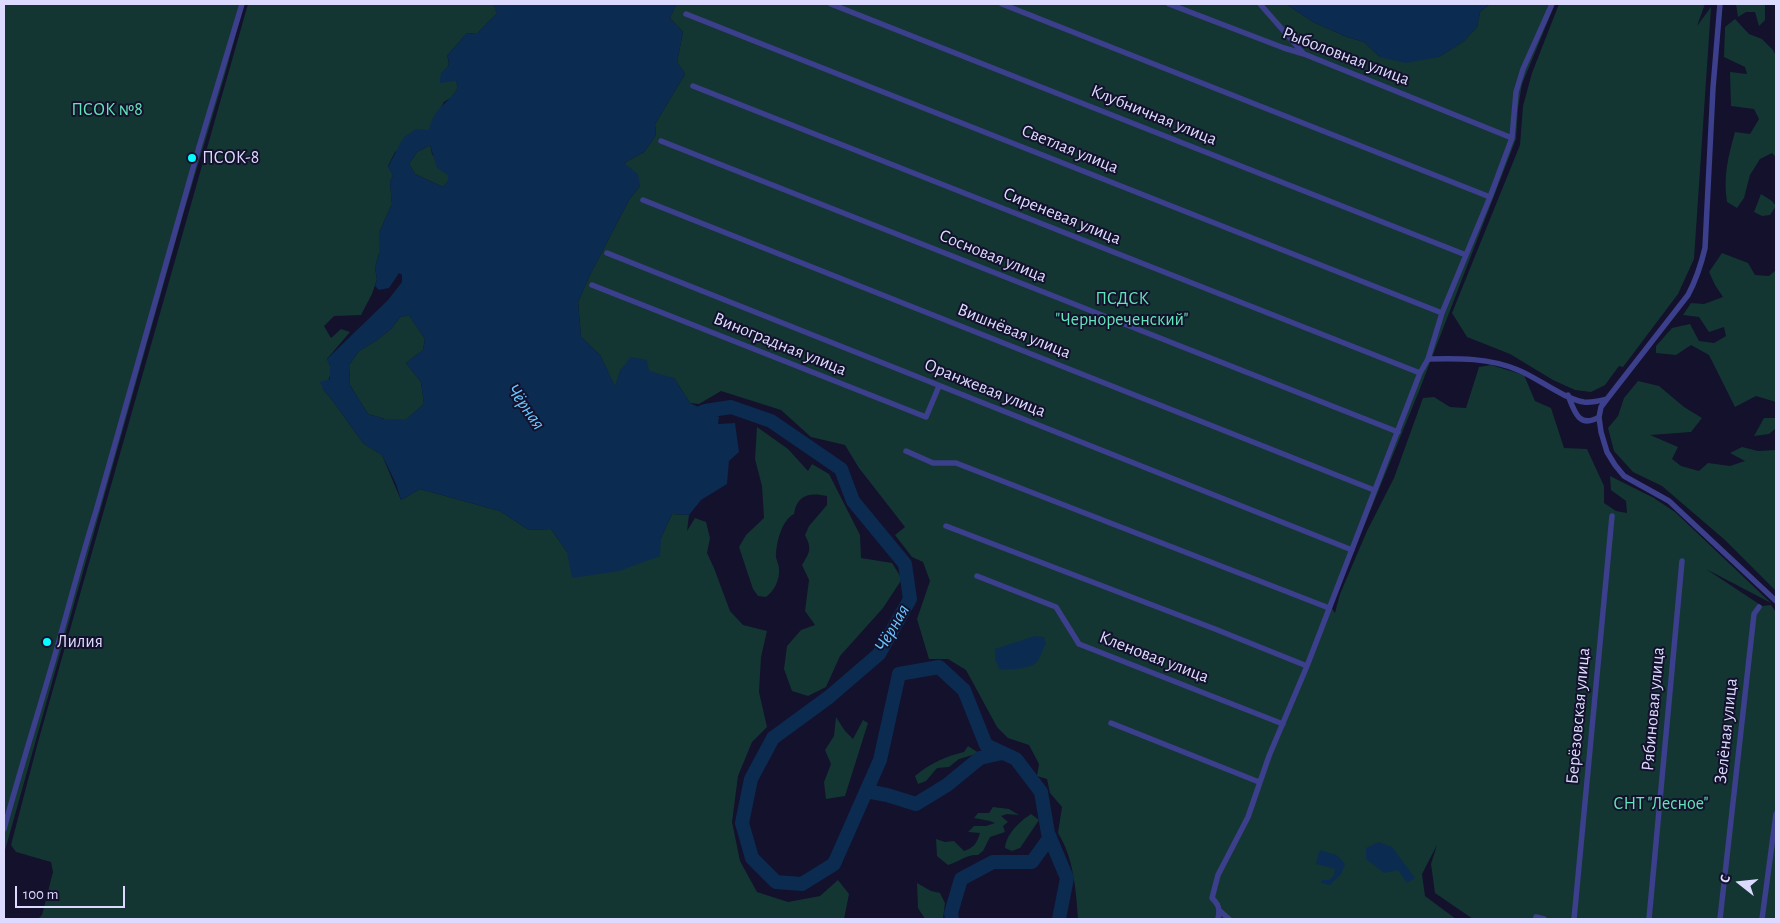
<!DOCTYPE html>
<html>
<head>
<meta charset="utf-8">
<style>
  body { margin:0 }
  #map { position:relative; width:1780px; height:923px; overflow:hidden; background:#13112c; font-family:"Alegreya Sans",sans-serif }
  canvas { display:block }
  .frame { position:absolute; inset:0; border:5px solid #dcdbff; pointer-events:none }
  .north { position:absolute; left:1715px; top:858px; width:50px; height:50px; -webkit-text-stroke:4px #13112c; paint-order:stroke; rotate:286deg; font-size:14px; font-weight:700; line-height:20px; text-align:center; color:#dcdbff }
  .north::after { content:''; display:block; margin:auto; width:18px; height:22px; background:#dcdbff; clip-path:polygon(50% 0,100% 100%,50% 72%,0 100%) }
  .scale { position:absolute; left:15px; top:886px; width:110px; height:22px; box-sizing:border-box; border:2px solid #dcdbff; border-top:0; padding-left:6px; font-size:15px; line-height:18px; white-space:nowrap; color:#dcdbff; -webkit-text-stroke:4px #13112c; paint-order:stroke }
</style>
</head>
<body>
<div id="map">
<canvas width="1780" height="923"></canvas>
<div class="frame"></div>
<div class="north">С</div>
<div class="scale">100 m</div>
</div>
<script>
const g = document.querySelector('canvas').getContext('2d');
g.lineJoin = 'round';
function fillPath(path, color) { g.fillStyle = color; g.fill(path, 'evenodd'); }
function stroke(path, color, width, dash) { g.strokeStyle = color; g.lineWidth = width; g.lineCap = dash ? 'butt' : 'round'; g.setLineDash(dash || []); g.stroke(path); }
function label(font, color, halo, rows, align = 'center') {
  g.font = font + ' "Alegreya Sans",sans-serif'; g.lineWidth = 4; g.setLineDash([]); g.textBaseline = 'middle'; g.strokeStyle = halo; g.fillStyle = color; for (const [text, x, y, turn = 0] of rows) {
    g.save(); g.translate(x, y); g.rotate((+turn || 0) * Math.PI / 180); g.textAlign = isNaN(turn) ? turn : align; if (halo) g.strokeText(text, 0, 0); g.fillText(text, 0, 0); g.restore();
  }
}
const green = new Path2D(`
  M4,4H244L226,71L183,215L4,854Z
  M248,4H494L497,14L488,22L477,34L467,33L447,56C451,65 448,68 441,74L456,81L458,88L452,97L444,102L429,130L395,152L388,166L393,175L390,182L392,204L379,233V253L375,268L377,279L372,294L361,315L334,316L324,326L331,338L341,329L350,332L327,359C334,370 330,379 323,389L333,401L363,443L382,455L401,500L420,489L500,511L529,530L551,529L567,552L661,538L672,514L689,515L687,531L695,518L706,522L710,538L707,553L714,568L730,611L743,625L767,631L761,657L759,692L767,727L752,742L738,776L732,822L740,861L757,892L788,902L820,896L838,880L849,894L844,919H38L42,915L53,872L51,862L16,852L11,845L38,742Z
  M676,4H1286L1313,22L1347,37L1364,42L1380,57H1439L1464,41L1477,27L1480,12L1490,4H1555L1522,84L1518,108L1516,139L1419,391L1331,607L1335,613L1340,594L1367,531L1394,478L1423,398L1434,397L1450,407L1466,408L1479,367L1491,365L1524,375L1535,401L1551,408L1564,448L1587,449L1604,486V503L1616,511L1627,513L1626,501L1611,490L1610,476L1654,498L1675,512L1771,603L1706,569L1762,606L1771,605L1776,612V919H1473L1435,893L1431,864L1437,845L1422,874L1425,896L1456,919H1078C1076,890 1074,859 1058,833L1062,807L1050,793L1047,779L1037,776L1039,764L1029,745L1008,738L997,727L966,670L948,659H929L917,619L930,581L923,562L912,557L895,535L905,527L859,468L845,445L811,437L781,410L721,391L699,404L690,403L674,378L621,369L615,387L600,355L581,337L578,302L591,273L629,200L640,186L624,163L644,152L656,135L655,124L685,74L677,62L683,32L670,18Z
  M1559,4H1705L1697,26L1711,7L1694,259L1678,294L1623,367L1619,366L1605,385L1591,392L1575,390L1553,380L1510,354L1467,337L1452,313L1520,145L1523,106L1532,73Z
  M1736,4H1765V20L1759,26L1755,12H1746L1738,17Z
  M1735,19L1749,34L1762,39L1773,50L1776,56V157L1772,153L1760,159L1750,175L1744,198L1737,208L1727,202C1723,177 1728,157 1735,132L1750,134L1759,119L1754,109L1731,106L1730,72L1747,74L1745,67L1724,57L1725,27Z
  M430,145L432,154L448,175V181L443,187L415,174L409,164L417,152Z
  M1761,194L1772,201L1776,206L1770,215L1762,216L1754,212Z
  M1722,253L1748,263L1755,275L1769,276L1776,270V402L1756,396L1735,407L1709,355L1691,345L1676,355L1656,353V346L1672,328L1690,324L1699,341L1714,343L1726,336L1724,327L1709,332L1699,317L1683,315L1691,303L1704,304L1723,297L1715,285L1709,272Z
  M409,315L425,339L423,350L406,363L421,382L424,404L407,419H385L368,414L350,385L349,365L359,351L377,340L391,329L400,317Z
  M1638,381L1659,386L1684,407L1702,418L1691,432L1650,435L1678,447L1672,459L1681,466L1699,471L1708,463L1730,466L1745,461L1730,453L1742,447L1758,451L1776,450V591L1725,540L1662,486L1633,472L1614,451L1608,428L1618,416L1624,398Z
  M1764,418H1776V428L1769,434L1754,436Z
  M757,427L788,449L808,471L812,464L829,474L860,535L861,558L892,563L902,579L883,608L840,656L826,687L808,696L792,691L784,669L787,646L801,630L815,625L805,611L809,580L802,565C810,552 812,549 805,535L809,526L827,505V496C809,492 797,495 794,514C782,520 777,541 776,553C775,559 779,563 779,569C780,580 774,591 766,597L758,596L753,589L739,547L746,535L764,518L762,486L755,459Z
  M836,717L845,731L853,739L863,720L868,723L845,796L826,799L824,782L831,764L825,750L834,736Z
  M968,746L979,753L959,759L949,767L937,768L926,781L918,784L915,776C929,764 946,756 964,752Z
  M993,807L1009,809L1019,815L1007,814L1001,816L1008,822L1003,826L1005,832L990,837L983,851L978,855C966,854 959,862 948,865L937,856L936,839L945,842L954,841L964,851C974,848 977,843 980,833L968,832L974,826H986L995,823L990,821L974,818L978,813H989Z
  M1031,814L1039,820L1020,848L1012,851L1005,848C1006,834 1020,821 1031,814Z
  M917,883L931,891L940,893L945,903L943,919H925L918,908Z`);
const water = new Path2D(`
  M493,4H676L670,18L683,32L677,62L685,74L655,124L656,135L644,152L624,163L638,174L640,186L629,200L591,273L578,302L581,337L600,355L615,386L621,369L631,357L647,360L649,371L674,378L690,403L719,417L718,424L735,423L739,452L729,461L727,484L701,500L689,515L672,514L661,538L660,556L619,571L572,578L567,552L551,529L529,530L500,511L420,489L401,500L396,484L382,455L363,443L333,401L323,389L320,382L330,379V365L327,359L388,300L402,282V275L399,273L389,288L379,290L375,286L377,279L375,268L379,253V233L392,204L390,182L393,175L388,167L403,138L416,129L429,130C434,107 447,105 458,88L456,81L440,83C440,80 440,77 441,74C445,66 453,68 447,56L467,33L477,34L488,22L497,14ZM430,145L437,168L448,175V181L443,187L415,174L409,164L417,152ZM409,315L425,339L423,350L406,363L421,382L424,404L407,419H385L368,414L350,385L349,365L359,351L377,340L391,329L400,317Z
  M1286,4H1490L1480,12L1477,27L1464,41L1439,57L1406,63L1380,57L1364,42L1347,37L1313,22Z
  M1035,636L1044,637L1046,644C1042,649 1042,654 1039,659C1033,670 1011,669 1000,670L995,659V649Z
  M1379,842L1392,847L1415,878L1407,883L1398,870L1384,873L1366,859V848Z
  M1322,850C1333,857 1334,849 1345,864L1341,874L1330,885L1321,883L1322,880H1329L1334,875L1335,869L1316,864L1319,852Z`);
const river = new Path2D(`
  M688,418L705,411L731,407L771,421L841,469L853,501L905,564L910,599L879,654L829,697L773,738L751,779L742,823L752,858L776,882L802,884L834,864L880,760L899,674L939,667L964,690L986,745L1016,759L1041,792L1048,833L1067,878L1059,919
  M866,791L887,795L916,804L947,785L980,758L1002,753
  M952,919L951,913L961,879L993,862H1032L1050,837`);
const street = new Path2D(`
  M831,4L1466,255
  M1002,4L1490,197
  M1169,4L1284,48L1304,54L1512,138
  M1260,4L1303,53
  M686,14L1442,313
  M693,86L1420,373
  M661,141L1398,432
  M643,200L1374,490
  M607,253L1352,550
  M592,285L926,417L939,386
  M1428,359C1458,358 1490,358 1518,370C1538,378 1564,399 1584,402C1592,403 1599,401 1607,399L1688,295C1696,280 1701,265 1705,248L1713,88L1720,4
  M1568,395C1574,411 1579,429 1599,417
  M1607,399L1601,407L1599,417L1601,432L1607,452L1615,465L1624,476L1669,501L1776,601
  M906,451L933,463H956L1329,608
  M946,526L1215,629L1307,666
  M977,576L1056,607L1079,644L1283,724
  M1111,723L1259,782
  M4,829C19,774 36,720 52,665C67,614 80,562 96,511L199,147L242,4
  M1220,911L1229,919
  M1536,917L1544,919
  M1218,919C1220,909 1219,905 1212,898L1218,875L1248,817L1269,756L1307,666L1420,373L1428,359L1442,313L1490,197L1512,138L1516,92L1523,69L1552,4
  M1574,919L1612,516
  M1649,919L1682,561
  M1720,919L1754,614L1759,607
  M1762,919L1776,814`);
const markers = [
  [192,158,5,"#07fdff"],
  [47,642,5,"#07fdff"]
];
const streetNames = [
  ["Рыболовная улица",1346,56,21],
  ["Клубничная улица",1154,115,22],
  ["Светлая улица",1070,149,22],
  ["Сиреневая улица",1062,216,22],
  ["Сосновая улица",993,256,22],
  ["Вишнёвая улица",1014,331,22],
  ["Виноградная улица",780,344,22],
  ["Оранжевая улица",985,388,22],
  ["Кленовая улица",1154,657,21],
  ["Рябиновая улица",1653,709,-85],
  ["Берёзовская улица",1578,716,-85],
  ["Зелёная улица",1726,731,-84]
];
const parkNames = [
  ["ПСОК №8",107,110],
  ["ПСДСК",1122,299],
  ["\"Чернореченский\"",1122,320],
  ["СНТ \"Лесное\"",1661,804]
];
const poiNames = [
  ["ПСОК-8",202,158],
  ["Лилия",57,642]
];
const waterNames = [
  ["Чёрная",526,407,55],
  ["Чёрная",892,628,-60]
];
fillPath(green, '#133632');
fillPath(water, '#0c2b50');
stroke(river, '#0c2b50', 14);
stroke(street, '#3b3f8c', 5.5);
for (const [x, y, r, color] of markers) { const dot = new Path2D(); dot.arc(x, y, r, 0, 2 * Math.PI); g.fillStyle = color; g.fill(dot); stroke(dot, '#13112c', 2); }
label('18px', '#dcdbff', '#13112c', streetNames);
label('18px', '#63e4b8', '#13112c', parkNames);
label('18px', '#dcdbff', '#13112c', poiNames, 'left');
label('italic 19px', '#69c7ff', '#13112c', waterNames);
</script>
</body>
</html>
